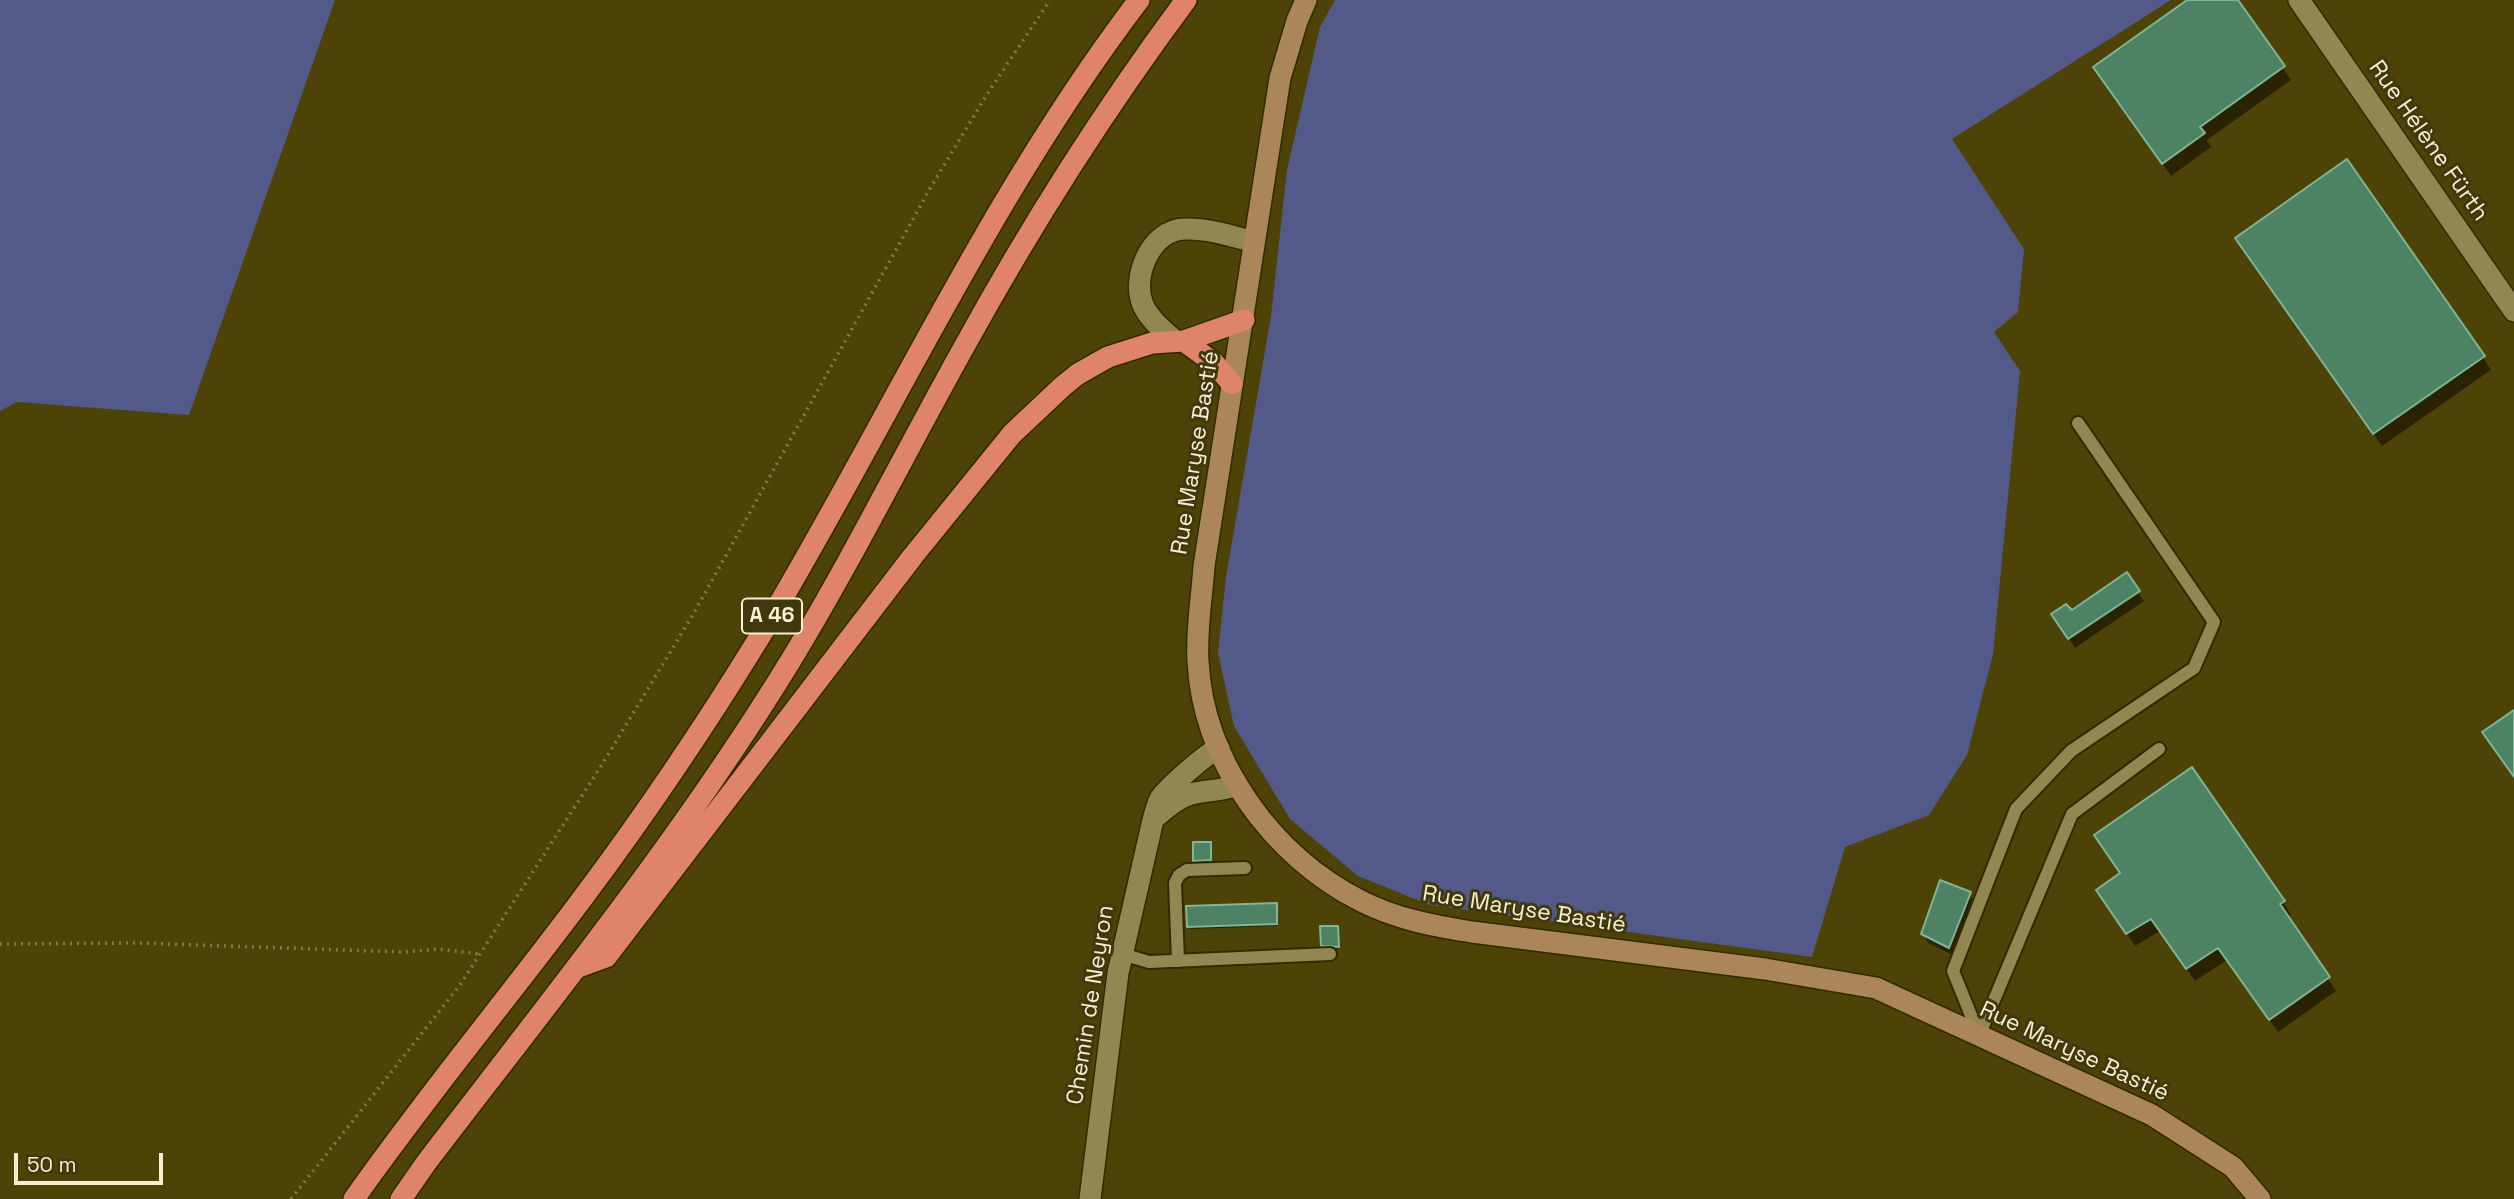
<!DOCTYPE html>
<html>
<head>
<meta charset="utf-8">
<style>
  body { margin:0 }
  #map { position:relative; width:2514px; height:1199px; overflow:hidden; background:#4e4307; font-family:"Space Grotesk",sans-serif }
  canvas { display:block }
  .scale { position:absolute; left:14px; top:1153px; width:149px; height:32px; box-sizing:border-box; border:4px solid #f5efd3; border-top:0; padding-left:9px; font-size:21px; line-height:24px; white-space:nowrap; color:#f5efd3; -webkit-text-stroke:5px #41380e; paint-order:stroke }
</style>
</head>
<body>
<div id="map">
<canvas width="2514" height="1199"></canvas>
<div class="scale">50 m</div>
</div>
<script>
const g = document.querySelector('canvas').getContext('2d');
g.lineJoin = 'round';
function fillPath(path, color) { g.fillStyle = color; g.fill(path, 'evenodd'); }
function stroke(path, color, width, dash) { g.strokeStyle = color; g.lineWidth = width; g.lineCap = dash ? 'butt' : 'round'; g.setLineDash(dash || []); g.stroke(path); }
function label(font, color, halo, rows, align = 'center') {
  g.font = font + ' "Space Grotesk",sans-serif'; g.lineWidth = 6; g.setLineDash([]); g.textBaseline = 'middle'; g.strokeStyle = halo; g.fillStyle = color; for (const [text, x, y, turn = 0] of rows) {
    g.save(); g.translate(x, y); g.rotate((+turn || 0) * Math.PI / 180); g.textAlign = isNaN(turn) ? turn : align; if (halo) g.strokeText(text, 0, 0); g.fillText(text, 0, 0); g.restore();
  }
}
const green = new Path2D(`
  M0,0H335L189,415L17,402L0,411Z
  M1335,0H2171L1952,139L2024,249L2018,312L1994,332L2020,371L1993,654L1967,755L1929,815L1845,847L1812,957L1430,905L1358,876L1290,819L1234,726L1218,653L1226,577L1271,316L1287,170L1320,27Z`);
const shadow = new Path2D(`
  M2190,0H2236L2291,80L2207,140L2211,147L2171,176L2095,68Z
  M2245,251L2483,357L2491,370L2382,446Z
  M2138,592L2144,601L2075,648L2059,624L2072,613Z
  M1210,843L1212,862L1196,863L1195,861Z
  M1969,894L1975,904L1955,956L1928,943L1923,933Z
  M2283,902L2291,915L2287,917L2336,991L2278,1032L2227,960L2195,981L2160,931L2135,946L2106,903Z
  M1277,907V926L1190,929L1188,926Z
  M1337,928L1339,949L1324,948L1322,945Z`);
const building = new Path2D(`
  M2187,0H2238L2285,66L2200,127L2205,133L2162,164L2093,67Z
  M2347,159L2485,356L2373,434L2235,238Z
  M2127,572L2140,591L2068,639L2051,614L2066,604L2072,610Z
  M2514,710V777L2482,732Z
  M2192,767L2285,901L2280,904L2330,977L2269,1020L2218,948L2186,969L2151,919L2126,934L2096,890L2120,873L2094,835Z
  M1193,842H1211V860L1193,861Z
  M1940,880L1971,892L1949,948L1921,934Z
  M1277,903V924L1187,927L1186,906Z
  M1320,926H1338L1339,947L1321,946Z`);
const path = new Path2D(`
  M0,944L138,943L404,952L439,949L480,954
  M291,1199L460,985L603,763L695,611L932,185L986,96L1050,0`);
const service = new Path2D(`
  M1122,954L1149,962L1330,954
  M1178,961L1175,883L1179,875L1187,870L1245,868
  M1979,1035L1953,971L2016,809L2071,751L2194,668L2214,622L2078,423
  M1979,1036L2072,814L2159,749`);
const minor = new Path2D(`
  M2299,0L2514,311
  M1175,341C1164,331 1149,319 1143,305C1131,277 1151,230 1184,229C1207,228 1232,236 1254,242
  M1157,816C1167,807 1178,798 1191,794C1207,790 1222,791 1237,785
  M1090,1199L1118,973L1153,820C1155,813 1157,805 1160,799C1167,788 1207,753 1219,748`);
const secondary = new Path2D(`
  M1306,0L1297,21L1280,78L1204,566C1202,597 1196,629 1198,661C1203,761 1272,856 1361,901C1396,919 1434,926 1472,932L1765,969L1876,988L2152,1115L2233,1167L2260,1199`);
const motorway = new Path2D(`
  M1184,341L1214,363L1232,384
  M576,968L606,957L913,556L1012,434L1063,386L1078,374L1108,357L1152,343L1184,341L1244,320
  M354,1199C427,1095 509,997 585,895C647,812 705,726 759,638C887,426 989,197 1139,0
  M401,1199L426,1163C552,998 683,837 791,660C853,558 906,451 964,347C1030,227 1104,110 1186,0`);
const shields = [
  [772,616,60]
];
const shieldNames = [
  ["A 46",772,616]
];
const streetNames = [
  ["Rue Hélène Fürth",2428,141,55],
  ["Rue Maryse Bastié",1196,453,-81],
  ["Rue Maryse Bastié",1524,910,9],
  ["Chemin de Neyron",1091,1005,-81],
  ["Rue Maryse Bastié",2074,1052,25]
];
fillPath(green, '#535988');
fillPath(shadow, '#0007');
fillPath(building, '#4d8264');
stroke(building, '#80b695', 2);
stroke(service, '#312900', 16);
stroke(minor, '#312900', 24);
stroke(secondary, '#312900', 24);
stroke(motorway, '#312900', 24);
stroke(path, '#837a48', 3.5, [2, 5]);
stroke(service, '#938751', 12);
stroke(minor, '#938751', 21);
stroke(secondary, '#aa8658', 21);
stroke(motorway, '#df8468', 21);
for (const [x, y, w] of shields) { const box = new Path2D(); box.roundRect(x - w / 2, y - 17.5, w, 35, 5); g.fillStyle = '#41380e'; g.fill(box); stroke(box, '#f5efd3', 2); }
label('bold 21px', '#f5efd3', null, shieldNames);
label('23px', '#f5efd3', '#41380e', streetNames);
</script>
</body>
</html>
